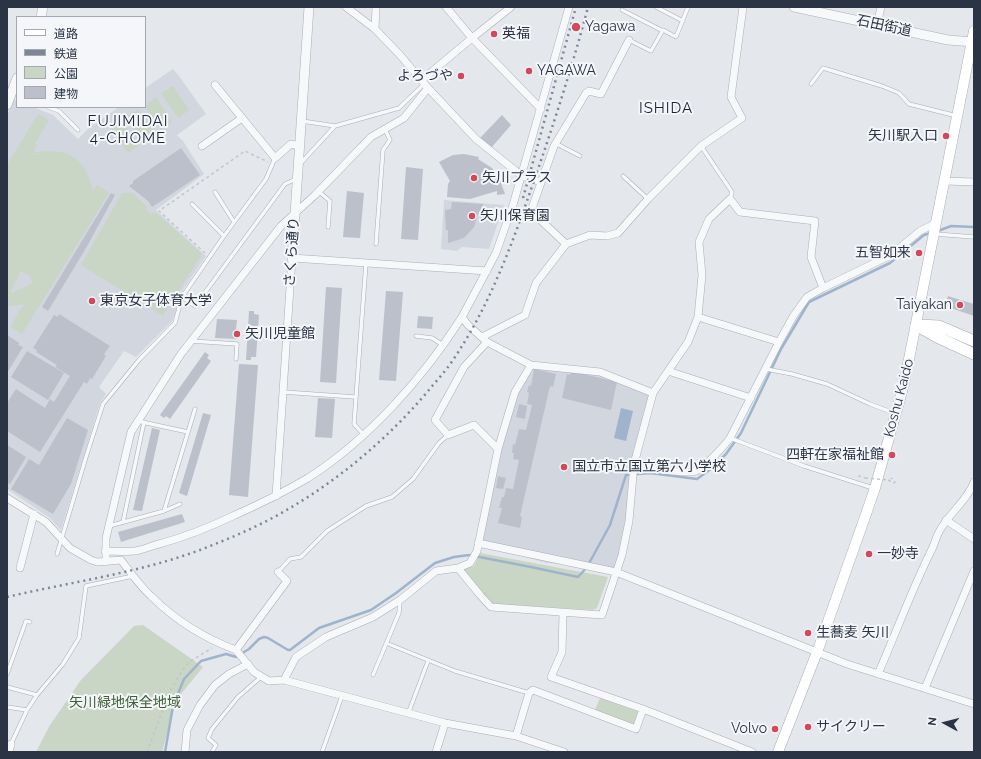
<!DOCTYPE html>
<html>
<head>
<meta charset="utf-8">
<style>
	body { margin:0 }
	#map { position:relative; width:981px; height:759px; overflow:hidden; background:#e4e7ec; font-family:Raleway,"Noto Sans JP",sans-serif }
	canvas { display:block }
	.frame { position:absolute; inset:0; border:8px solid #2b3445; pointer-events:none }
	.legend { position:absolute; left:16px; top:16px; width:130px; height:92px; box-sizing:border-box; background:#f4f6f9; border:1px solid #a4a8b1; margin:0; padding:5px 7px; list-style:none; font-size:12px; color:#2b3445 }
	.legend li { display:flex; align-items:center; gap:8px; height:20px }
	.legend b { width:20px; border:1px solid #a4a8b1 }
	.north { position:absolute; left:925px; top:703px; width:40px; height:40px; -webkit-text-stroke:3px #f4f6f9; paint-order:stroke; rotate:277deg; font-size:11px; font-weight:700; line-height:16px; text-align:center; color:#2b3445 }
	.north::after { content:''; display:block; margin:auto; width:14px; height:18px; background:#2b3445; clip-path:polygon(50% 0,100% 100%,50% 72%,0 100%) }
</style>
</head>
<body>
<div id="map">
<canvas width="981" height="759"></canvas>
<div class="frame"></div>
<ul class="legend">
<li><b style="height:5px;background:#fff"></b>道路</li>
<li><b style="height:5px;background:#7d8696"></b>鉄道</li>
<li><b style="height:11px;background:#c9d6c5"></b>公園</li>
<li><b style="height:11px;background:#bbc0ca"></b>建物</li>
</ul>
<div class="north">N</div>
</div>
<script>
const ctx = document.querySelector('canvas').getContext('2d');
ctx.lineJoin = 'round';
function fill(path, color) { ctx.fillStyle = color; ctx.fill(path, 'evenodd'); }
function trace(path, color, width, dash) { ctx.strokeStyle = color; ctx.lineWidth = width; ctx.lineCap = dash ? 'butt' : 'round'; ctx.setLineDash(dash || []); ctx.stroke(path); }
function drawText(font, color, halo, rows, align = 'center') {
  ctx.font = font + ' Raleway,"Noto Sans JP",sans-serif'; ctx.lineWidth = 4; ctx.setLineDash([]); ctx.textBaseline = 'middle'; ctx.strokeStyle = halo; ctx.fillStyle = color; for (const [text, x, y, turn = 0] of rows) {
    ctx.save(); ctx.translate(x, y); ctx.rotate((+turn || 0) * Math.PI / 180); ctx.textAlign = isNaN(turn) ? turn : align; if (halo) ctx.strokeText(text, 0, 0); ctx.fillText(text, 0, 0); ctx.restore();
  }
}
const built = new Path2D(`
	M 173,69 L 179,76 L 206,114 L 177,135 L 183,141 L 204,174 L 156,210 L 206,256 L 178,297 L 178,306 L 172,321 L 136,357 L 124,351 L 99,387 L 106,394 L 100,403 L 61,530 L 50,518 L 7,489 L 7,115 L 14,100 L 17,101 L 17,107 L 33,107 L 53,115 L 78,139 L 88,129 L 119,107 L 145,107 L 145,88 Z
	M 444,200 L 504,205 L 489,249 L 462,247 L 457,251 L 441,249 Z
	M 531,365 L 600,372 L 653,393 L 634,464 L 629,521 L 616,572 L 581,565 L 546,563 L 478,543 L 515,392 Z`);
const green = new Path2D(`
	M 173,86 L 189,110 L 178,118 L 161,93 Z
	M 156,97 L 172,122 L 161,130 L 145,106 Z
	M 138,109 L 155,134 L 144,142 L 127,117 Z
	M 38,114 L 49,120 L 35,144 L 37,145 L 33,153 C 66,146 86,157 93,191 L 97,185 L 109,193 L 22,334 L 10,327 L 24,304 L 7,307 L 7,165 ZM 21,271 L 29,275 L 33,283 L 12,293 L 11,291 Z
	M 122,121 L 139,145 L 128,153 L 111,128 Z
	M 122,193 L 133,193 L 147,207 L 147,211 L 151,214 L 155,212 L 202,254 L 163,316 L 81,265 Z
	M 480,553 L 608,577 L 597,608 L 592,610 L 496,604 L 492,603 L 462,569 L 474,566 Z
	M 143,625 L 203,667 L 181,694 L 173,712 L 162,752 L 36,752 L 50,725 L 81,680 L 134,626 Z
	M 600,698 L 639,712 L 635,725 L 595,710 Z`);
const water = new Path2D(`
	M 621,408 L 633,411 L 626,441 L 614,438 Z`);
const stream = new Path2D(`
	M 938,231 L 951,226 L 974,227
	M 165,752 L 173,706 L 184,679 L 201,661 L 226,654 L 236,657 L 249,649 L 259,639 L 264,637 L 268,638 L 288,650 L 290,650 L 319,628 L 371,610 L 396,593 L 435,563 L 454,557 L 469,555 L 531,567 L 578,577 L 587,567 L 610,525 L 626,475 L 650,473 L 697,479 L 712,468 L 726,454 L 741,433 L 781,349 L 809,302 L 890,263 L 924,235 L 931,233`);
const building = new Path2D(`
	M 502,115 L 511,125 L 491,148 L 480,138 Z
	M 181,148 L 200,175 L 152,207 L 148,201 L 129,186 L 133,183 L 133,181 Z
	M 464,154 L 479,157 L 478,159 L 492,168 L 498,175 L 505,194 L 497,195 L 497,191 L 470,199 L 447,197 L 448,184 L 450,181 L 439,162 L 453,155 Z
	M 406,167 L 423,169 L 418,240 L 401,239 Z
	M 347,191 L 364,193 L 360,238 L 343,237 Z
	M 111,193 L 115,195 L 86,248 L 48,311 L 42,307 Z
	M 452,202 L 483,204 L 483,214 L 478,214 L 474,227 L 464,238 L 448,243 L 448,230 L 446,230 L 445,210 L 451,209 Z
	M 326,287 L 342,288 L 336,383 L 320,382 Z
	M 386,291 L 403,292 L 396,381 L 379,380 Z
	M 948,296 L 974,304 L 974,316 L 945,306 Z
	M 249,311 L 254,311 L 254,314 L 259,315 L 256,357 L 251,357 L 251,360 L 246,360 Z
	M 59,314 L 110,346 L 104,354 L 106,356 L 92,379 L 90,378 L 87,384 L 84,382 L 40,452 L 7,431 L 7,403 L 16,389 L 45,408 L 50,399 L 54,402 L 70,376 L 55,367 L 57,365 L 36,352 L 37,350 L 33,348 L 54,315 L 58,317 Z
	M 418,316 L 433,317 L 432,329 L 417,328 Z
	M 217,319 L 237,320 L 236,329 L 239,329 L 238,339 L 215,338 Z
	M 7,335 L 19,343 L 18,345 L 23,347 L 7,373 Z
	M 27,351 L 64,373 L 48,400 L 11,377 Z
	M 205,352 L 209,355 L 207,358 L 211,361 L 170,419 L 166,416 L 164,418 L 160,415 Z
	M 239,364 L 258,365 L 248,497 L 229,495 Z
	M 534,369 L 556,374 L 553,387 L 550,386 L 520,516 L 522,517 L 520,528 L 498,523 L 502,508 L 499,508 L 502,497 L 504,497 L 506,488 L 513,489 L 519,460 L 513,459 L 514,453 L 512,453 L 513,444 L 515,445 L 519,429 L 526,430 L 532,405 L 527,404 L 529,393 L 527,392 L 529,385 L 531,386 Z
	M 571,371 L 617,382 L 611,410 L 562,398 L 567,374 L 570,375 Z
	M 318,398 L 335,399 L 332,438 L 315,437 Z
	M 519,404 L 527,406 L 525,419 L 516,417 Z
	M 203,413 L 211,415 L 187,496 L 179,493 Z
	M 67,418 L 88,430 L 71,484 L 53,514 L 11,489 L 29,459 L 39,465 Z
	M 152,428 L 160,430 L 142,511 L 133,510 Z
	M 7,445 L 26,457 L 10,484 L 7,483 Z
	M 498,476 L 506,478 L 503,489 L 496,488 Z
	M 182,514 L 185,522 L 121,542 L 118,532 Z`);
const path = new Path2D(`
	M 205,253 L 159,211 L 245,151 L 268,162
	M 859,477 L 859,476 L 865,478
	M 888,480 L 894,483 L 895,482 L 891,478
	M 147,752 L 169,693 L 182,671 L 189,662 L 212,648`);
const service = new Path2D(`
	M 656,7 L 683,21
	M 622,10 L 663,31
	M 629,40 L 651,51 L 663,30 L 676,37 L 688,7
	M 811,84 L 823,68 L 882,86 L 899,93 L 909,104 L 957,116
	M 48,107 L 59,111 L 78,130
	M 302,121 L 335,126
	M 555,143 L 580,156
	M 701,146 L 732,192 L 730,199
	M 300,164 L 335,126 L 399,108 L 424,84
	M 623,176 L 648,199
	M 318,191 L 330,201 L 328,227
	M 215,192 L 234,222
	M 192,204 L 224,236
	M 935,234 L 974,237
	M 376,244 L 383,150 L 390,140 L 385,129
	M 182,297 L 195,306 L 285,184 L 296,179
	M 416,336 L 432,338 L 443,345
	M 191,341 L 237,344 L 236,359
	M 766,369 L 792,374 L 827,384 L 870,404 L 894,413
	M 283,392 L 355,397
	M 142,422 L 188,432
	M 363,434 L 354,424 L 366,263
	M 730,438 L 804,466 L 873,488
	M 164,511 L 195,409
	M 123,522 L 144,422
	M 109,526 L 164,511 L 180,504
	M 57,554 L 86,457 L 103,404 L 139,360 L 175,323 L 182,297 L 224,236 L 266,179 L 275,158
	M 278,572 L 290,559 L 301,557 L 327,531 L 366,506 L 392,497 L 413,479 L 439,443 L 448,435
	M 386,643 L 455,671 L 529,693
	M 7,674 L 26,621 L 30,622
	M 373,675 L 399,613 L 400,601
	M 7,687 L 37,695
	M 7,707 L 27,710
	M 408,714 L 428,661
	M 11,744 L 27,710 L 37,695 L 63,664 L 79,638 L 86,586 L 133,576
	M 212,752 L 216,745 L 208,738 L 212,729 L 238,697 L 261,677
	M 322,752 L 342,696`);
const minor = new Path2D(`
	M 346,7 L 375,29 L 400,55 L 428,88 L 476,139 L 522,176 L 541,182
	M 446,7 L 472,38 L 541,109
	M 877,25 L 881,7
	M 375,29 L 376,7
	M 422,80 L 472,38 L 511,7
	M 215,85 L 275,158 L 291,144 L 299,146
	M 202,146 L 242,118
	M 945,181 L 974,182
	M 566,244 L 531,211 L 554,146 L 586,93 L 589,91 L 601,94 L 629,40
	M 462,317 L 496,253 L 513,205 L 569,7
	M 698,317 L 779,342
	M 482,337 L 525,315 L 536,283 L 566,244 L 590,235 L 607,236 L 618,233 L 648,199 L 701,146 L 742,118 L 731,97 L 743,7
	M 668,371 L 751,398
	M 653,393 L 688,342 L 698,317 L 702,275 L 699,242 L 709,219 L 730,199 L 740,212 L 815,221 L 811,257 L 823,288
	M 634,464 C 646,467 685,475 696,471 C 704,468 725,445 730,438 L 779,342 L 794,315 L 807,297 L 823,288 L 891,255 L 920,231 L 936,223
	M 276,496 L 292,258 L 487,271
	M 7,498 L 46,522 L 70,548 L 91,560 L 97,562 L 121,560 C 130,572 140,586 151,596 C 175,620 204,638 236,650 L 287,581 L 278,572
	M 946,520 L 974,539
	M 478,543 L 616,572 L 847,664 L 974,704
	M 105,551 C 115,551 126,552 135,551 C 143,550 151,546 159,544 C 185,537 210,527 235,515 C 260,504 284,492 308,478 C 369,439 423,378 462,317 L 468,325 L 487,342
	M 106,562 L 106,538 L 131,432 L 181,354 L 281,226 L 315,195 L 371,137 L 404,118 L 428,88
	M 20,568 L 34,514
	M 458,568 L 470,563 L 477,551 L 498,449 L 515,392 L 531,365 L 487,342 L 464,367 L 435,420 L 448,435 L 474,425 L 498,449
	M 563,613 L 562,652 L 551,677 L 643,709 L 752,752
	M 236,650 L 254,672 L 269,681 L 284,680 L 296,657 L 326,637 L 373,617 L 400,600 L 436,571 L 458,568 L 480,595 L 491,607 L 602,615 L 622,555 L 629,521 L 634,464 L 653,393 L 600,372 L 531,365
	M 878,674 C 896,633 912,589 932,549 C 935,543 936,537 939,532 C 948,514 968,500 974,482
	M 284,680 L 445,723 L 516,736 L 564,752
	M 925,688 L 974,571
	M 516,736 L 529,693 L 533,690 L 636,729 L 643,709
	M 9,752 L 11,744
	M 185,752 L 187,730 L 200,705 L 215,685 L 229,674 L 248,664
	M 436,752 L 445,723`);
const tertiary = new Path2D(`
	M 794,7 L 948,40 L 974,42
	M 41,17 L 43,7
	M 7,105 L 17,78
	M 292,258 L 309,7`);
const secondary = new Path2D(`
	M 778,752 L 819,647 L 866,514 L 875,488 L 904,384 L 974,31`);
const primary = new Path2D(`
	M 916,325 L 937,337 L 974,354
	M 917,325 L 939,326 L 974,341`);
const rail = new Path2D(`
	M 523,198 L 576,7
	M 7,597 C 71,582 138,573 200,550 C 231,538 262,525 290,508 C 343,477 394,433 433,385 C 440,377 447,369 453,360 C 491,304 514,239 536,175 C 555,120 573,64 588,7`);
const pathBridge = new Path2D(`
	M 865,478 L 888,480`);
const markers = [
	[576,27,5,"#d1495b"],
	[494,34,4,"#d1495b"],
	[529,71,4,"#d1495b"],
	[461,76,4,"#d1495b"],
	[946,136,4,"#d1495b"],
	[474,178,4,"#d1495b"],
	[472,216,4,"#d1495b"],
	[919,253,4,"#d1495b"],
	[92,301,4,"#d1495b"],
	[960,305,4,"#d1495b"],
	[237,334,4,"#d1495b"],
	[892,455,4,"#d1495b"],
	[564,467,4,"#d1495b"],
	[869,554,4,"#d1495b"],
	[808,633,4,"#d1495b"],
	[808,727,4,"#d1495b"],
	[775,729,4,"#d1495b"]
];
const streetNames = [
	["石田街道",884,26,12],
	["さくら通り",292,252,-86],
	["Koshu Kaido",899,398,-75]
];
const poiNames = [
	["Yagawa",585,27],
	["英福",502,34],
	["YAGAWA",537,71],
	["よろづや",453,76,"right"],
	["矢川駅入口",938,136,"right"],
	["矢川プラス",482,178],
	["矢川保育園",480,216],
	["五智如来",911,253,"right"],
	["東京女子体育大学",100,301],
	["Taiyakan",952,305,"right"],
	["矢川児童館",245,334],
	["四軒在家福祉館",884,455,"right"],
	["国立市立国立第六小学校",572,467],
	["一妙寺",877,554],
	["生蕎麦 矢川",816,633],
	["サイクリー",816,727],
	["Volvo",767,729,"right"]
];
const parkNames = [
	["矢川緑地保全地域",125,703]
];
const neighbourhoodNames = [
	["ISHIDA",666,108],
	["FUJIMIDAI",128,121],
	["4-CHOME",128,138]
];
fill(built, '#d2d6de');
fill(green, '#c9d6c5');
fill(water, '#9fb4cc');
trace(stream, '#9fb4cc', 2.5);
fill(building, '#bbc0ca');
trace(service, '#a9aeb7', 4.5);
trace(minor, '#a9aeb7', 8);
trace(tertiary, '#a9aeb7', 10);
trace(secondary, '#a9aeb7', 11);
trace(primary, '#a3abb8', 12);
trace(path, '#c2c5cb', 1.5, [3, 3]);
trace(service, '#f7f8fa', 3.5);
trace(minor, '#f7f8fa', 7);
trace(tertiary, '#f7f8fa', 9);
trace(secondary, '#fff', 10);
trace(primary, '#fff', 11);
trace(rail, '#7d8696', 2.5, [2, 4]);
trace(pathBridge, '#c2c5cb', 1.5, [3, 3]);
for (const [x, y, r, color] of markers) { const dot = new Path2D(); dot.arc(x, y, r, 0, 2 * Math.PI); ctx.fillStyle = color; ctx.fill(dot); trace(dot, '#f4f6f9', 1.5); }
drawText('14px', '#2b3445', '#f4f6f9', streetNames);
drawText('14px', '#2b3445', '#f4f6f9', poiNames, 'left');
drawText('14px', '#3f6138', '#f4f6f9', parkNames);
ctx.letterSpacing = '1px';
drawText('15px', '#1d2536', '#f4f6f9', neighbourhoodNames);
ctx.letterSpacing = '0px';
</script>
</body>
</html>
